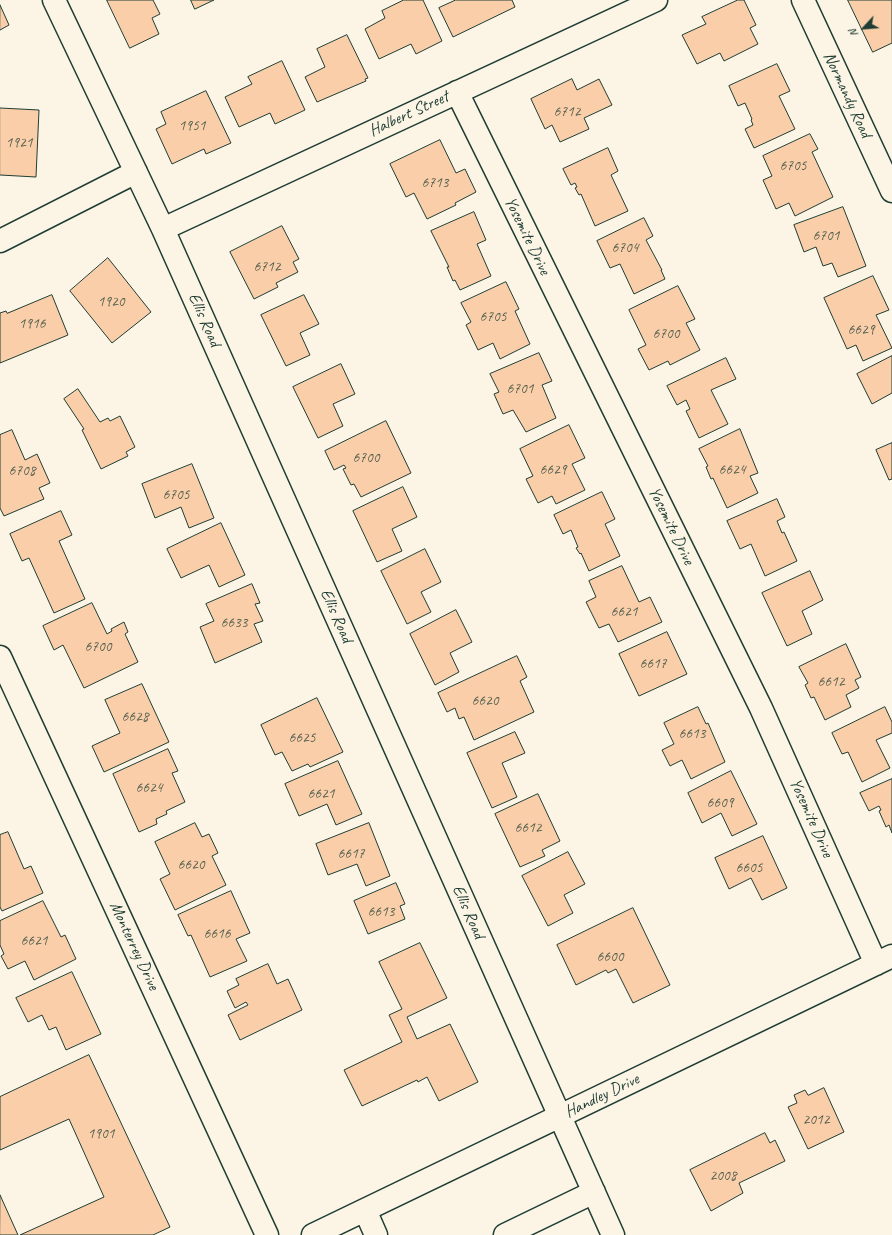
<!DOCTYPE html>
<html>
<head>
<meta charset="utf-8">
<style>
	body { margin:0 }
	#map { position:relative; width:892px; height:1235px; overflow:hidden; background:#fcf5e5; font-family:Caveat,sans-serif }
	canvas { display:block }
	.north { position:absolute; left:844px; top:8px; width:40px; height:40px; -webkit-text-stroke:3px #fcf5e5; paint-order:stroke; rotate:244deg; font-size:11px; font-weight:700; line-height:16px; text-align:center; color:#1f3d34 }
	.north::after { content:''; display:block; margin:auto; width:14px; height:18px; background:#1f3d34; clip-path:polygon(50% 0,100% 100%,50% 72%,0 100%) }
</style>
</head>
<body>
<div id="map">
<canvas width="892" height="1235"></canvas>
<div class="north">N</div>
</div>
<script>
const ctx = document.querySelector('canvas').getContext('2d');
ctx.lineJoin = 'round';
function fill(path, color) { ctx.fillStyle = color; ctx.fill(path, 'evenodd'); }
function trace(path, color, width, dash) { ctx.strokeStyle = color; ctx.lineWidth = width; ctx.lineCap = dash ? 'butt' : 'round'; ctx.setLineDash(dash || []); ctx.stroke(path); }
function drawText(font, color, halo, rows, align = 'center') {
  ctx.font = font + ' Caveat,sans-serif'; ctx.lineWidth = 3; ctx.setLineDash([]); ctx.textBaseline = 'middle'; ctx.strokeStyle = halo; ctx.fillStyle = color; for (const [text, x, y, turn = 0] of rows) {
    ctx.save(); ctx.translate(x, y); ctx.rotate((+turn || 0) * Math.PI / 180); ctx.textAlign = isNaN(turn) ? turn : align; if (halo) ctx.strokeText(text, 0, 0); ctx.fillText(text, 0, 0); ctx.restore();
  }
}
const building = new Path2D(`
	M 107,0 L 153,0 L 160,14 L 152,18 L 159,34 L 130,48 Z
	M 191,0 L 214,0 L 195,9 Z
	M 404,0 L 423,0 L 442,41 L 416,54 L 411,44 L 379,59 L 365,29 L 385,18 L 382,11 Z
	M 456,0 L 512,0 L 515,7 L 453,37 L 439,8 Z
	M 738,0 L 744,0 L 756,25 L 750,28 L 758,44 L 724,61 L 720,53 L 697,64 L 682,35 L 706,24 L 702,17 Z
	M 848,0 L 892,0 L 892,43 L 873,52 Z
	M 0,5 L 9,25 L 0,30 Z
	M 347,35 L 368,78 L 365,79 L 366,81 L 317,102 L 305,77 L 325,67 L 317,49 Z
	M 282,61 L 305,110 L 275,124 L 270,113 L 239,127 L 225,97 L 252,84 L 248,77 Z
	M 777,64 L 790,91 L 779,96 L 795,129 L 754,148 L 745,129 L 753,125 L 751,120 L 752,119 L 745,103 L 738,106 L 729,86 Z
	M 572,79 L 577,90 L 599,79 L 612,105 L 584,118 L 589,129 L 560,142 L 552,125 L 545,129 L 531,99 Z
	M 206,91 L 231,143 L 206,154 L 204,149 L 172,164 L 156,129 L 166,124 L 161,112 Z
	M 0,108 L 39,110 L 36,177 L 0,175 Z
	M 810,134 L 818,149 L 812,152 L 833,197 L 795,216 L 789,203 L 776,209 L 763,180 L 772,176 L 763,156 Z
	M 440,140 L 456,173 L 465,169 L 476,192 L 455,203 L 456,205 L 427,219 L 414,193 L 406,197 L 390,164 Z
	M 608,148 L 618,171 L 611,175 L 628,211 L 595,226 L 581,194 L 579,195 L 575,188 L 577,187 L 575,183 L 571,185 L 563,169 Z
	M 843,207 L 866,266 L 838,277 L 832,263 L 823,266 L 816,247 L 804,252 L 794,225 Z
	M 474,212 L 486,240 L 477,244 L 491,276 L 460,290 L 455,280 L 453,281 L 447,267 L 449,267 L 431,231 Z
	M 644,218 L 653,236 L 646,240 L 662,270 L 661,270 L 665,279 L 634,294 L 620,264 L 610,268 L 597,241 Z
	M 282,226 L 299,259 L 293,262 L 298,272 L 276,283 L 278,287 L 254,299 L 230,252 Z
	M 108,258 L 151,312 L 112,343 L 70,291 Z
	M 873,276 L 889,310 L 876,315 L 892,348 L 863,361 L 856,345 L 847,349 L 824,298 Z
	M 506,282 L 519,309 L 515,311 L 530,344 L 500,359 L 493,343 L 478,350 L 466,325 L 471,322 L 461,303 Z
	M 678,286 L 695,319 L 686,323 L 700,350 L 670,365 L 668,361 L 649,370 L 638,349 L 646,345 L 629,310 Z
	M 52,295 L 68,335 L 0,363 L 0,313 L 6,311 L 7,313 Z
	M 304,295 L 319,324 L 300,333 L 310,355 L 286,366 L 261,315 Z
	M 539,353 L 552,381 L 542,385 L 556,418 L 526,432 L 513,410 L 503,414 L 494,394 L 499,392 L 490,374 Z
	M 892,356 L 892,393 L 872,404 L 857,374 Z
	M 726,358 L 736,379 L 711,390 L 728,424 L 699,438 L 686,411 L 690,409 L 686,400 L 677,405 L 667,386 Z
	M 341,364 L 355,394 L 333,404 L 343,426 L 318,438 L 293,387 Z
	M 78,389 L 100,422 L 108,418 L 110,421 L 120,416 L 135,447 L 126,452 L 128,456 L 101,469 L 82,430 L 84,429 L 64,399 Z
	M 386,421 L 411,473 L 361,497 L 354,484 L 351,485 L 343,469 L 346,468 L 344,465 L 334,470 L 325,451 Z
	M 569,425 L 585,458 L 572,464 L 585,490 L 556,504 L 552,496 L 538,503 L 526,479 L 533,476 L 520,449 Z
	M 740,429 L 758,473 L 750,476 L 758,493 L 727,508 L 713,478 L 711,479 L 706,467 L 708,466 L 699,449 Z
	M 12,430 L 25,460 L 37,454 L 50,483 L 39,488 L 44,499 L 4,516 L 0,508 L 0,435 Z
	M 892,443 L 892,479 L 889,480 L 876,450 Z
	M 192,464 L 214,518 L 189,528 L 181,507 L 155,518 L 142,484 Z
	M 403,487 L 417,517 L 392,529 L 402,551 L 377,562 L 353,511 Z
	M 602,492 L 615,519 L 605,524 L 620,556 L 589,571 L 581,553 L 580,554 L 576,548 L 578,547 L 571,530 L 563,534 L 554,515 Z
	M 777,499 L 785,517 L 777,521 L 782,533 L 784,532 L 797,561 L 765,576 L 751,544 L 740,549 L 727,521 Z
	M 61,511 L 72,535 L 59,541 L 85,599 L 54,613 L 29,558 L 22,561 L 10,534 Z
	M 221,523 L 245,575 L 219,587 L 209,565 L 181,578 L 167,549 Z
	M 425,549 L 441,582 L 421,592 L 431,612 L 407,624 L 381,571 Z
	M 622,566 L 639,602 L 650,597 L 662,622 L 618,642 L 609,624 L 599,628 L 586,602 L 596,597 L 589,581 Z
	M 810,571 L 823,600 L 802,611 L 812,634 L 787,646 L 762,593 Z
	M 252,584 L 260,603 L 255,604 L 263,621 L 254,624 L 262,642 L 215,663 L 200,627 L 214,621 L 206,604 Z
	M 92,603 L 107,634 L 112,631 L 111,629 L 124,622 L 128,632 L 125,634 L 138,662 L 84,688 L 63,645 L 54,650 L 43,626 Z
	M 456,610 L 472,642 L 450,653 L 459,672 L 435,685 L 410,634 Z
	M 667,632 L 687,674 L 639,696 L 619,654 Z
	M 846,644 L 861,677 L 855,680 L 859,688 L 846,695 L 851,707 L 825,720 L 814,697 L 811,698 L 805,685 L 808,683 L 799,667 Z
	M 517,656 L 527,677 L 520,681 L 534,712 L 474,740 L 464,717 L 459,719 L 455,708 L 447,712 L 438,693 Z
	M 142,684 L 169,742 L 104,772 L 92,746 L 120,733 L 105,700 Z
	M 317,698 L 343,752 L 310,767 L 308,764 L 292,771 L 282,752 L 275,755 L 261,725 Z
	M 698,707 L 706,724 L 708,723 L 725,762 L 691,779 L 682,760 L 670,766 L 662,750 L 674,744 L 664,723 Z
	M 885,707 L 892,722 L 892,733 L 876,740 L 890,768 L 862,782 L 848,752 L 842,754 L 832,733 Z
	M 515,732 L 525,753 L 502,763 L 517,797 L 492,808 L 467,753 Z
	M 168,749 L 178,771 L 172,773 L 185,802 L 166,811 L 167,814 L 156,819 L 157,824 L 139,832 L 113,774 Z
	M 338,761 L 362,814 L 336,825 L 327,804 L 299,816 L 285,784 Z
	M 731,771 L 757,824 L 732,836 L 721,813 L 702,823 L 688,793 Z
	M 892,779 L 892,833 L 889,825 L 886,827 L 879,811 L 881,810 L 879,806 L 869,811 L 860,793 Z
	M 538,794 L 560,841 L 542,850 L 545,856 L 520,867 L 495,814 Z
	M 195,823 L 202,837 L 209,834 L 218,853 L 212,856 L 226,885 L 175,910 L 160,879 L 170,874 L 155,842 Z
	M 369,823 L 390,876 L 366,886 L 357,864 L 328,875 L 316,844 Z
	M 8,832 L 24,869 L 31,866 L 43,893 L 2,911 L 0,907 L 0,835 Z
	M 763,836 L 787,888 L 762,900 L 751,878 L 729,889 L 715,858 Z
	M 568,852 L 585,884 L 564,895 L 573,913 L 548,926 L 522,876 Z
	M 396,883 L 405,904 L 400,906 L 405,919 L 368,934 L 354,901 Z
	M 231,891 L 250,933 L 236,939 L 247,961 L 210,977 L 191,935 L 188,936 L 178,915 Z
	M 43,901 L 61,937 L 65,935 L 76,959 L 34,980 L 25,961 L 8,969 L 1,956 L 4,954 L 0,945 L 0,921 Z
	M 633,908 L 670,985 L 633,1003 L 616,969 L 608,973 L 606,970 L 576,985 L 557,945 Z
	M 420,943 L 447,998 L 407,1017 L 417,1039 L 450,1024 L 478,1082 L 439,1101 L 427,1077 L 418,1082 L 417,1080 L 362,1106 L 344,1070 L 402,1042 L 389,1015 L 402,1009 L 379,962 Z
	M 268,964 L 277,984 L 288,979 L 302,1010 L 240,1040 L 228,1015 L 248,1005 L 246,1002 L 235,1008 L 227,991 L 239,985 L 236,979 Z
	M 72,972 L 101,1034 L 66,1050 L 56,1027 L 49,1030 L 42,1015 L 28,1022 L 16,998 Z
	M 89,1055 L 170,1227 L 153,1235 L 20,1235 L 104,1197 L 69,1119 L 0,1150 L 0,1097 Z
	M 824,1088 L 844,1132 L 808,1149 L 788,1107 L 797,1103 L 794,1095 L 805,1090 L 808,1095 Z
	M 765,1133 L 770,1143 L 775,1140 L 785,1161 L 739,1183 L 743,1193 L 711,1211 L 690,1170 Z
	M 0,1195 L 18,1235 L 0,1235 Z`);
const minor = new Path2D(`
	M 54,0 L 163,229 L 613,1235
	M 803,0 L 892,191
	M 457,92 L 761,708 L 876,964
	M 163,229 L 656,0
	M 0,241 L 136,172
	M 0,657 L 267,1235
	M 365,1210 L 376,1235
	M 313,1235 L 892,956
	M 505,1235 L 594,1192`);
const numberNames = [
	["6712",567,112],
	["1951",192,126],
	["1921",19,143],
	["6705",793,166],
	["6713",435,183],
	["6701",826,236],
	["6704",625,248],
	["6712",267,267],
	["1920",111,302],
	["6705",493,317],
	["1916",32,324],
	["6629",861,330],
	["6700",666,334],
	["6701",520,389],
	["6700",366,458],
	["6629",553,470],
	["6624",732,470],
	["6708",22,471],
	["6705",176,495],
	["6621",624,612],
	["6633",234,623],
	["6700",98,647],
	["6617",653,664],
	["6612",831,682],
	["6620",485,701],
	["6628",135,717],
	["6613",692,734],
	["6625",302,738],
	["6624",149,788],
	["6621",321,794],
	["6609",720,803],
	["6612",528,828],
	["6617",351,854],
	["6620",191,865],
	["6605",749,868],
	["6613",381,912],
	["6616",217,934],
	["6621",34,941],
	["6600",610,957],
	["2012",816,1120],
	["1901",101,1134],
	["2008",723,1176]
];
const streetNames = [
	["Normandy Road",847,95,65],
	["Halbert Street",409,114,-25],
	["Yosemite Drive",527,236,64],
	["Ellis Road",204,320,66],
	["Yosemite Drive",671,526,64],
	["Ellis Road",336,616,66],
	["Yosemite Drive",811,818,66],
	["Ellis Road",468,912,66],
	["Monterrey Drive",134,946,65],
	["Handley Drive",602,1096,-26]
];
fill(building, '#f9cea8');
trace(building, '#1f3d34', 1);
trace(minor, '#1f3d34', 25);
trace(minor, '#fcf5e5', 22);
drawText('15px', '#566151', null, numberNames);
drawText('17px', '#1f3d34', '#fcf5e5', streetNames);
</script>
</body>
</html>
